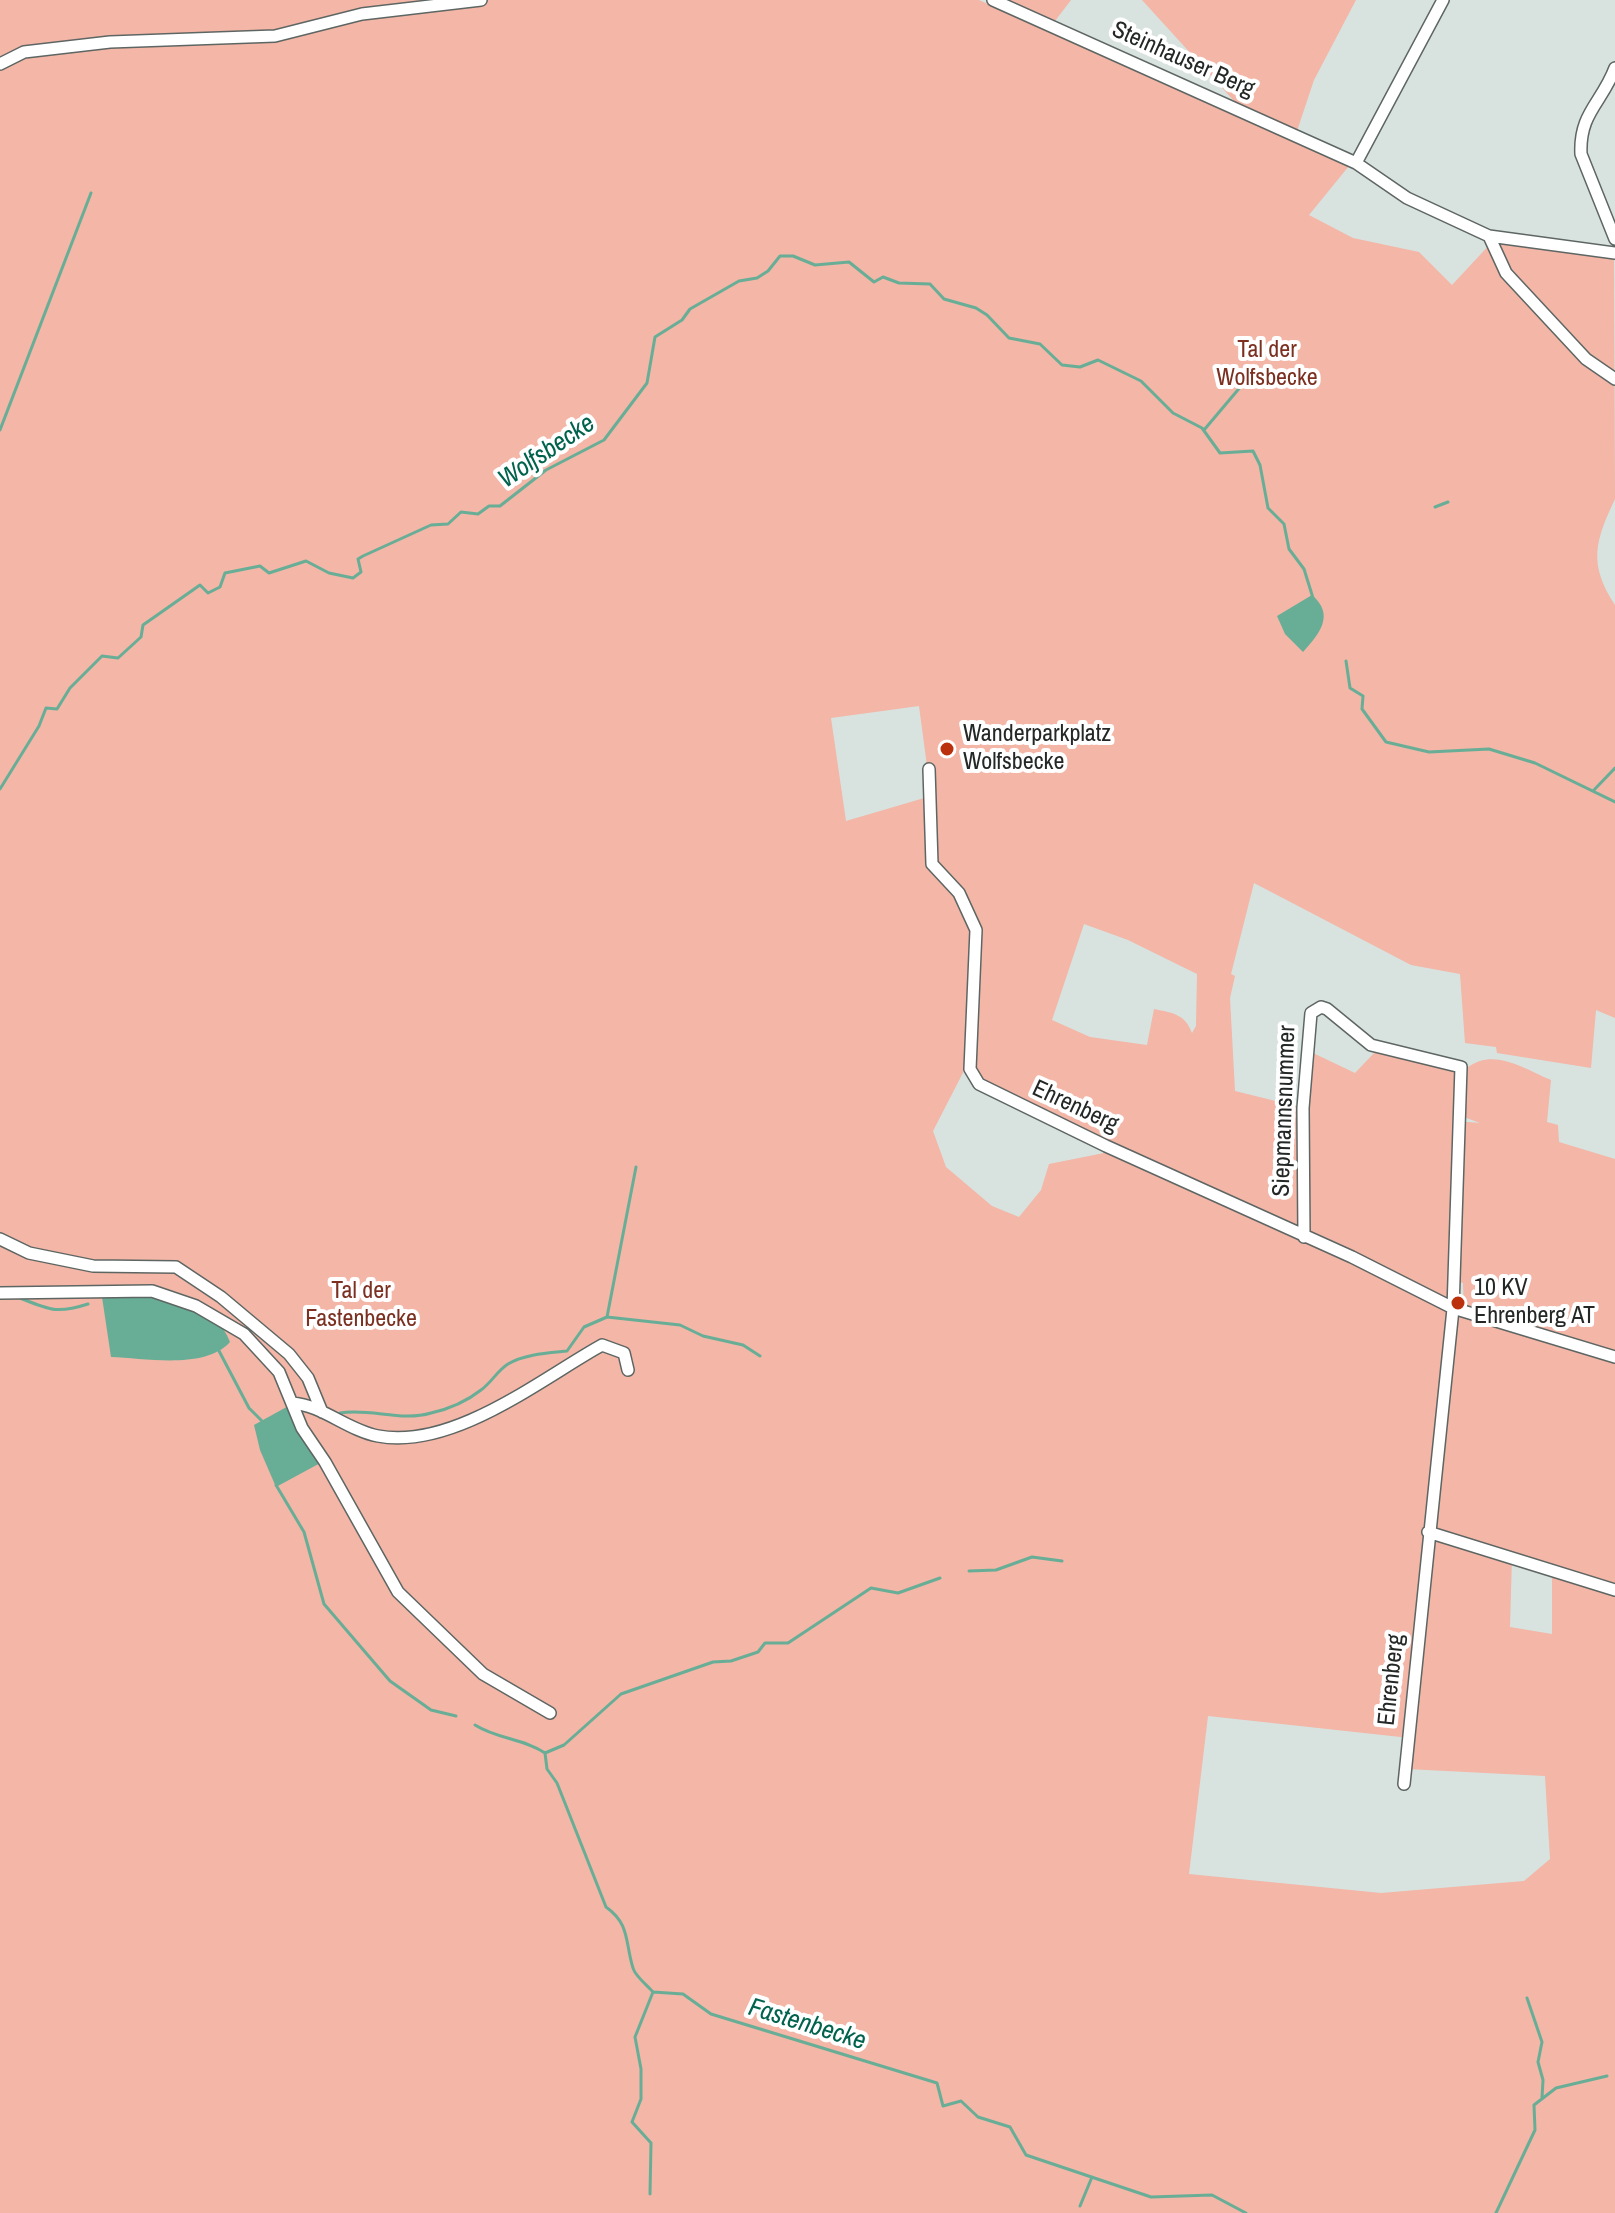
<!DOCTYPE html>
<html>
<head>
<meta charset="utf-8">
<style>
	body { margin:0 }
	canvas { display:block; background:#d8e2de }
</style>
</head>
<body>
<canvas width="1615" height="2213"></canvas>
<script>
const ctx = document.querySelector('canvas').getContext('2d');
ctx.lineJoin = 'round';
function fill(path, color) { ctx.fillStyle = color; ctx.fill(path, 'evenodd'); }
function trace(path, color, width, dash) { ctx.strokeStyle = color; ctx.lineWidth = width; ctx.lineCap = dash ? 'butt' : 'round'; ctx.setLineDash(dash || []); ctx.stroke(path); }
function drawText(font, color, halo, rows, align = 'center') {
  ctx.font = font + ' "Archivo Narrow",sans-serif'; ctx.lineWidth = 8; ctx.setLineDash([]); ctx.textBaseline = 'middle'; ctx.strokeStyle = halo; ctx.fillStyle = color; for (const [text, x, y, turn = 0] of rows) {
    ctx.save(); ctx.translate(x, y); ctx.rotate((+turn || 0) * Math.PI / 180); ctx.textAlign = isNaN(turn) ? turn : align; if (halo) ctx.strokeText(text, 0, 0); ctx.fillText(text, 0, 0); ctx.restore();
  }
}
const green = new Path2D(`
	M 0,0 L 979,0 L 1349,166 L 1309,215 L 1353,238 L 1419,252 L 1452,285 L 1493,241 L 1614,258 L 1615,499 C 1595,541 1588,564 1615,605 L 1615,1018 L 1596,1010 L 1591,1068 L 1497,1053 L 1496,1047 L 1465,1043 L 1460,974 L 1411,965 L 1254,883 L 1231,974 L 1235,976 L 1230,998 L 1235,1091 L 1304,1108 L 1308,1239 L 1454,1309 L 1615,1357 L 1615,2213 L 0,2213 ZM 919,706 L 931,796 L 846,821 L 831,718 ZM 1084,924 L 1128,940 L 1197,974 L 1196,1026 L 1192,1033 C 1185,1014 1173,1013 1154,1009 L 1147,1045 L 1090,1037 L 1052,1020 ZM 969,1061 L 988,1086 L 1109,1152 L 1049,1164 L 1041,1190 L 1019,1217 L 992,1206 L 946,1167 L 933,1131 ZM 1512,1556 L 1552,1568 L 1552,1634 L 1510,1627 ZM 1208,1716 L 1410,1738 L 1407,1769 L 1545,1776 L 1550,1859 L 1524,1881 L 1381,1893 L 1189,1874 Z
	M 1007,0 L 1071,0 L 1055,21 Z
	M 1142,0 L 1356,0 L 1314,80 L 1297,131 L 1235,102 Z
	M 1376,1051 L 1458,1069 L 1456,1121 L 1480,1123 L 1461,1116 L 1467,1068 C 1494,1047 1524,1069 1551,1080 L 1547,1122 L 1558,1125 L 1559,1142 L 1615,1159 L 1615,1353 L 1464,1310 L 1463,1283 L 1456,1281 L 1448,1301 L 1315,1237 L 1311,1231 L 1306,1109 L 1313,1053 L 1355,1073 Z`);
const water = new Path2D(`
	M 1312,595 C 1335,615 1320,633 1303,652 L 1285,634 L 1277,616 Z
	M 138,1294 C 170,1300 217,1305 230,1342 C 205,1370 145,1358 111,1357 L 102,1297 Z
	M 292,1404 L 324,1461 L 276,1487 L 260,1450 L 254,1425 Z`);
const stream = new Path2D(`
	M 1255,375 L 1264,372
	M 0,430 L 91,193
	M 1204,430 L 1242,385
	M 1435,507 L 1448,502
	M 1346,661 L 1350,688 L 1363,696 L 1362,709 L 1386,742 L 1429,752 L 1489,749 L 1535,763 L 1615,802
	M 0,789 L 39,726 L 46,708 L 57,709 L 70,688 L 102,656 L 118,658 L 141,637 L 143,625 L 200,585 L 208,593 L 220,587 L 225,573 L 260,566 L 269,573 L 306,561 L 329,573 L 353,578 L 361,572 L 358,559 L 363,556 L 431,525 L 448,524 L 461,512 L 478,514 L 489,506 L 500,506 L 546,470 L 604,440 L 647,383 L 655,337 L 682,320 L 690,309 L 739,281 L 757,278 L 768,271 L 780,256 L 793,256 L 815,265 L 849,262 L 874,282 L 883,277 L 899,283 L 930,284 L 944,299 L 976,308 L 987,315 L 1009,338 L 1040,344 L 1062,365 L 1080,367 L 1098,360 L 1141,381 L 1173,413 L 1202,428 L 1220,453 L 1253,451 L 1260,465 L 1268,508 L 1284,524 L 1289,549 L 1304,569 L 1313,598
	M 1593,791 L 1615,768
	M 20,1298 C 50,1310 57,1314 88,1304
	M 607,1317 L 680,1325 L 703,1336 L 743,1345 L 760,1356
	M 218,1349 L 249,1408 L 264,1423
	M 340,1413 C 371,1408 401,1422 431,1413 C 449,1409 467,1401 481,1390 C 491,1383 498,1370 508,1364 C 525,1354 548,1353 567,1351 L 584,1327 L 607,1317 L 636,1167
	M 276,1485 L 304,1532 L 324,1604 L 390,1681 L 431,1710 L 456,1716
	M 969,1571 L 996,1570 L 1032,1557 L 1062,1561
	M 475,1725 C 497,1739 525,1739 545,1753 L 547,1769 L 557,1783 L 606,1907 C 630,1924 625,1942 633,1968 C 635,1976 647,1985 653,1992 L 683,1994 L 711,2014 L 937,2083 L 943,2106 L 961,2101 L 978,2117 L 1010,2127 L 1026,2155 L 1151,2197 L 1212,2195 L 1246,2213
	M 545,1753 L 564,1745 L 621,1694 L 713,1662 L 731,1661 L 758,1652 L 765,1643 L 788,1643 L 871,1588 L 898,1593 L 940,1578
	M 1527,1998 L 1542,2042 L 1538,2062 L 1543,2080 L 1542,2098
	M 650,2194 L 651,2143 L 632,2122 L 641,2099 L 641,2069 L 635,2037 L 653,1992
	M 1080,2206 L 1092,2177
	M 1496,2213 L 1535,2130 L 1534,2105 L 1556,2088 L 1607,2076`);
const street = new Path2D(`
	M 993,0 L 1356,163 L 1407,198 L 1489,236 L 1615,253
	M 0,64 L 24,52 L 110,42 L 275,36 L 362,14 L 481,0
	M 1615,68 C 1602,103 1579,113 1581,154 L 1615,239
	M 1356,163 L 1443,0
	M 1489,236 L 1506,273 L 1586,359 L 1615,379
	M 929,769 L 932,864 L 959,893 L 976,930 L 970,1069 L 979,1084 L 1106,1146 L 1352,1257 L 1453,1308 L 1615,1357
	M 1304,1237 L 1303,1108 L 1311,1013 L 1321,1007 L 1327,1009 L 1371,1045 L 1461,1067 L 1453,1309 L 1404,1784
	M 0,1239 L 29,1253 L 93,1266 L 176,1267 L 221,1297 L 289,1354 L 308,1378 L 322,1412
	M 0,1293 L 152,1291 L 196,1306 L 244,1334 L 279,1372 L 302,1428 L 325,1462 L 398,1592 L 483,1674 L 550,1713
	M 292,1403 C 322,1405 347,1430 378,1436 C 453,1450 541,1379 602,1345 L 624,1353 L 628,1370
	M 1428,1532 L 1615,1590`);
const markers = [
	[947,749,8,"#bb300d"],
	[1458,1303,8,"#bb300d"]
];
const streetNames = [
	["Steinhauser Berg",1183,60,24],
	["Ehrenberg",1075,1107,25],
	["Siepmannsnummer",1285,1111,-88],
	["Ehrenberg",1392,1680,-84]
];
const parkNames = [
	["Tal der",1267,351],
	["Wolfsbecke",1267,379],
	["Tal der",361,1292],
	["Fastenbecke",361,1320]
];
const poiNames = [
	["Wanderparkplatz",963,735],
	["Wolfsbecke",963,763],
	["10 KV",1474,1289],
	["Ehrenberg AT",1474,1317]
];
const waterNames = [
	["Wolfsbecke",547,452,-34],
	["Fastenbecke",807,2025,17]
];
fill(green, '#f3b6a7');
fill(water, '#68ae97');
trace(stream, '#68ae97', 3);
trace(street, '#5e6663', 14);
trace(street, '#fff', 11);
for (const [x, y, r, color] of markers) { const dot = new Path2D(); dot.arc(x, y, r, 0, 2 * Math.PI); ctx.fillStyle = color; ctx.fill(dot); trace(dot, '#fff', 3); }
drawText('24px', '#232725', '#fff', streetNames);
drawText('24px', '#7b3020', '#fff', parkNames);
drawText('24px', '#232725', '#fff', poiNames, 'left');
drawText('italic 26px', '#01634e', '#fff', waterNames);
</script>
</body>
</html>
